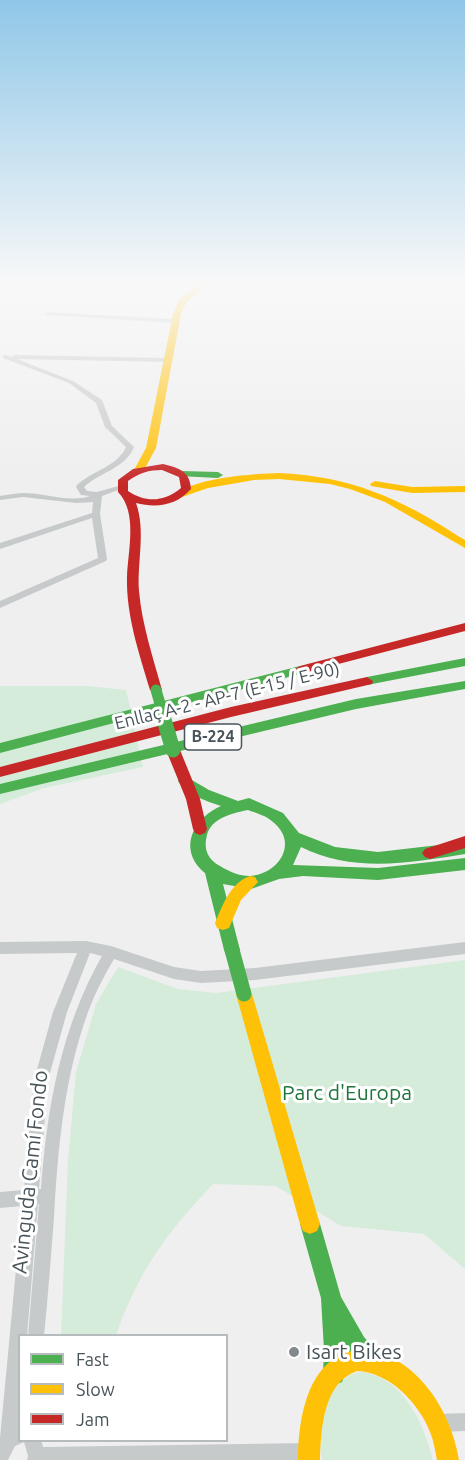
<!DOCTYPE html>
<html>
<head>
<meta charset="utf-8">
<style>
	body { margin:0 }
	#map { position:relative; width:465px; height:1460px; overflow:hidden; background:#efefef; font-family:Ubuntu,sans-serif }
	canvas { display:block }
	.legend { position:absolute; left:18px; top:1334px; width:210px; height:108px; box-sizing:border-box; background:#fff; border:2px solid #b6bbbd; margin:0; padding:8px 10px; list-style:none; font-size:18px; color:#48545a }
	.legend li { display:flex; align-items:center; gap:12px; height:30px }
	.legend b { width:30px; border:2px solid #b6bbbd }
</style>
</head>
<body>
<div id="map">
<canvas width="465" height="1460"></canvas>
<ul class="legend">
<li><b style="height:8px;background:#4caf50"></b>Fast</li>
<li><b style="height:8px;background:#ffc107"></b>Slow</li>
<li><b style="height:8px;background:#c62828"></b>Jam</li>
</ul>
</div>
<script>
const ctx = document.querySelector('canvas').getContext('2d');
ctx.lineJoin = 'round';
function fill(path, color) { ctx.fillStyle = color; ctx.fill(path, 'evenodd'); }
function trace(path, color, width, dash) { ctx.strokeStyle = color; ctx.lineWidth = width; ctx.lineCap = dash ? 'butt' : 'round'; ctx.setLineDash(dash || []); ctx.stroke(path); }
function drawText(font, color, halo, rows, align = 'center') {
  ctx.font = font + ' Ubuntu,sans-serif'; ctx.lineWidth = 6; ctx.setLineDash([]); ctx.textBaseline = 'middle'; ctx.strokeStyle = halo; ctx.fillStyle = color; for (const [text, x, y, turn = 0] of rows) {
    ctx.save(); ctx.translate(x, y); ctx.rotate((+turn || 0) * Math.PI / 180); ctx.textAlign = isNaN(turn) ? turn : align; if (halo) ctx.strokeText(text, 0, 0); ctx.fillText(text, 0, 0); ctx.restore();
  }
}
const green = new Path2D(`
	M 0,686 L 87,686 L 126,690 L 143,767 L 44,788 L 0,804 Z
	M 465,960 L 465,1269 L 424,1234 L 341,1226 L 276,1186 L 213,1184 C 166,1234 139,1270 116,1335 L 61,1336 L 68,1160 L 76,1072 L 96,1004 L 118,967 L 178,989 L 216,993 Z
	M 362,1372 C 404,1378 424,1424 433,1460 L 322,1460 C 317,1430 325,1375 362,1372 Z`);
const street = new Path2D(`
	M 47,312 L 174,319 L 177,321 L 174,323 L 45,315 L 44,314 Z
	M 5,355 L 12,357 L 15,355 L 167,358 L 170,360 L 167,362 L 17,359 L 73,381 L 102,400 L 112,426 L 134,447 C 125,469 100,472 84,487 L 87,491 L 97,492 L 122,485 L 126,487 L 102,496 L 100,514 L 107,559 L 106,561 L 0,608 L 0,601 L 98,558 L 92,518 L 0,549 L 0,543 L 92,513 L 93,502 L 76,503 L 23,497 L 0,500 L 0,496 C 8,495 16,493 24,493 C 45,493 70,503 90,496 L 81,495 L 76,487 L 77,485 C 92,471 118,466 126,447 L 105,427 L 96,403 L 69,383 L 3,358 L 3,356 Z
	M 86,941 L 111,946 L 174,967 L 201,971 L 255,968 L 465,942 L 465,954 L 255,980 L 201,983 L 174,979 L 114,959 C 104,976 95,993 88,1012 C 64,1078 58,1148 54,1217 C 51,1257 48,1296 44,1336 L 28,1336 L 39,1204 L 38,1204 L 27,1336 L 20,1336 L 20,1440 L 41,1440 L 43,1447 L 308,1443 L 314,1446 L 317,1452 L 314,1458 L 310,1460 L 27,1460 L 28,1456 L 24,1442 L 15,1446 L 8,1460 L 0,1460 L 0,1438 L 22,1206 L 0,1208 L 0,1192 L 24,1190 L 34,1080 L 53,1012 L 77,953 L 0,954 L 0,942 ZM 90,953 L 102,956 C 61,1028 47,1107 41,1189 L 39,1189 L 48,1080 L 67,1012 Z
	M 465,1413 L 465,1431 L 438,1432 L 432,1429 L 429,1423 L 432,1417 L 438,1414 Z`);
const fast = new Path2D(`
	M 182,471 L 218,472 L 223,475 L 218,478 L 178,476 L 178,472 Z
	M 465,658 L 465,666 L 367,685 L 361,681 L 367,677 Z
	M 300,666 L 306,670 L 304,673 L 0,753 L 0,743 Z
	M 465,681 L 465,689 L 356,709 L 0,794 L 0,784 L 356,699 Z
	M 185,776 L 209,790 L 238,801 L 249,798 L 283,813 L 299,833 L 335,847 L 378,852 L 465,842 L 465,854 C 411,863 352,873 301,847 L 293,865 L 378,868 L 465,858 L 465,870 L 378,880 L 303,876 L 279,879 L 251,889 L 223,884 L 240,950 L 238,955 L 232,957 L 226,955 L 224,950 L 205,873 C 177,850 193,818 221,806 C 206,801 187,795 178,781 L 180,777 ZM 248,810 C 256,813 267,816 273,822 C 299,843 279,874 250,876 C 239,876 230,872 220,866 C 208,860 203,849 207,835 C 211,818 233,813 248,810 Z
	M 310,1214 L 317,1217 L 320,1224 L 341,1297 L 364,1337 L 377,1352 L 380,1360 L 377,1368 L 369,1371 L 361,1368 L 346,1347 L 345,1374 L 342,1382 L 334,1385 L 326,1382 L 323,1374 L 324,1350 L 321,1298 L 300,1224 L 303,1217 Z`);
const slow = new Path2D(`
	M 200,282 L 208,282 L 186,303 L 181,314 L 156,448 L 143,472 L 135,472 L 134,470 L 146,448 L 173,314 L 179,300 Z
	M 279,473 C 349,476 400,498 458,536 L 465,540 L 465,548 L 385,502 L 350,489 L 330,484 L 279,479 L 254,480 L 208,488 L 182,497 L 177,494 C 197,477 253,474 279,473 Z
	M 375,481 L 412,487 L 465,486 L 465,492 L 412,493 L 371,486 L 370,484 Z
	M 250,876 L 255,877 L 258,882 L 241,900 L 229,928 L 223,930 L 217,928 L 215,923 C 223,905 230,883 250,876 Z
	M 244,986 L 250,989 L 252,994 L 320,1224 L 317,1231 L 310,1234 L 303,1231 L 300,1224 L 236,994 L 238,989 Z
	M 357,1349 C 414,1351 451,1409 459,1460 L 437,1460 C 435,1451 434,1441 430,1432 C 419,1403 389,1372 357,1371 C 323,1383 321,1429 320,1460 L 298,1460 C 298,1427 304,1378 335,1358 C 342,1354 350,1352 357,1349 Z`);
const jam = new Path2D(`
	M 163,464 C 179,468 190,471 191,489 C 176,506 156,508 136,503 C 146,531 137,562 139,591 C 142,625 153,657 162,690 L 156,694 L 150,690 C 139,653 126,615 127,577 C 128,550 138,513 118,492 L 118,480 L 133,469 ZM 162,470 L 179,477 L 181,488 C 164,502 146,503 128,491 L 128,481 C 139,473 149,470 162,470 Z
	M 465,623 L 465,631 L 300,674 L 294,670 L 300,666 Z
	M 367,677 L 373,681 L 372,684 L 231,717 L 0,777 L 0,767 L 231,707 Z
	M 173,745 L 180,750 L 200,799 L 207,829 L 205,833 L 200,835 L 195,833 L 193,829 L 186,799 L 166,750 Z
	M 465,836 L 465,848 L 430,859 L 425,857 L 422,853 L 425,849 Z`);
const fastBridgeFar1 = new Path2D(`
	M 156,690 L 163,714`);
const fastBridge = new Path2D(`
	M 162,713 L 173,750
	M 232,950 L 244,994`);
const markers = [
	[294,1352,6,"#828a8e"]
];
const shields = [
	[213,737,57]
];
const shieldNames = [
	["B-224",213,737]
];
const streetNames = [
	["Enllaç A-2 - AP-7 (E-15 / E-90)",227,696,-14]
];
const nearParknames = [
	["Parc d'Europa",347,1093]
];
const nearStreetnames = [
	["Avinguda Camí Fondo",30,1172,-84]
];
const nearPoinames = [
	["Isart Bikes",306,1352]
];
fill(green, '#d5ecda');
fill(street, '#c7cacb');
fill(fast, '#4caf50');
fill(slow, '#ffc107');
fill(jam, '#c62828');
trace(fastBridgeFar1, '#4caf50', 11);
trace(fastBridge, '#4caf50', 15);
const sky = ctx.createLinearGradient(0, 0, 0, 486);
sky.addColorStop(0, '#90c7e8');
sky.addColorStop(0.58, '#f8f8f8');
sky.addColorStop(1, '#f8f8f800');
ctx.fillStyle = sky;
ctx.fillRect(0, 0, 465, 486);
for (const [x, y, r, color] of markers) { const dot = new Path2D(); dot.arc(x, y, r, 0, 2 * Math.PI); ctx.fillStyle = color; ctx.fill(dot); trace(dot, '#fff', 2); }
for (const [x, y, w] of shields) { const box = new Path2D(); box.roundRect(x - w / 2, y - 13, w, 26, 4.5); ctx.fillStyle = '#fff'; ctx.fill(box); trace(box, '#48545a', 1.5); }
drawText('bold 16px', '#48545a', null, shieldNames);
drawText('18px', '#48545a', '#fff', streetNames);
drawText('21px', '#1f743b', '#fff', nearParknames);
drawText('21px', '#48545a', '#fff', nearStreetnames);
drawText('21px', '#48545a', '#fff', nearPoinames, 'left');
</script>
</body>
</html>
